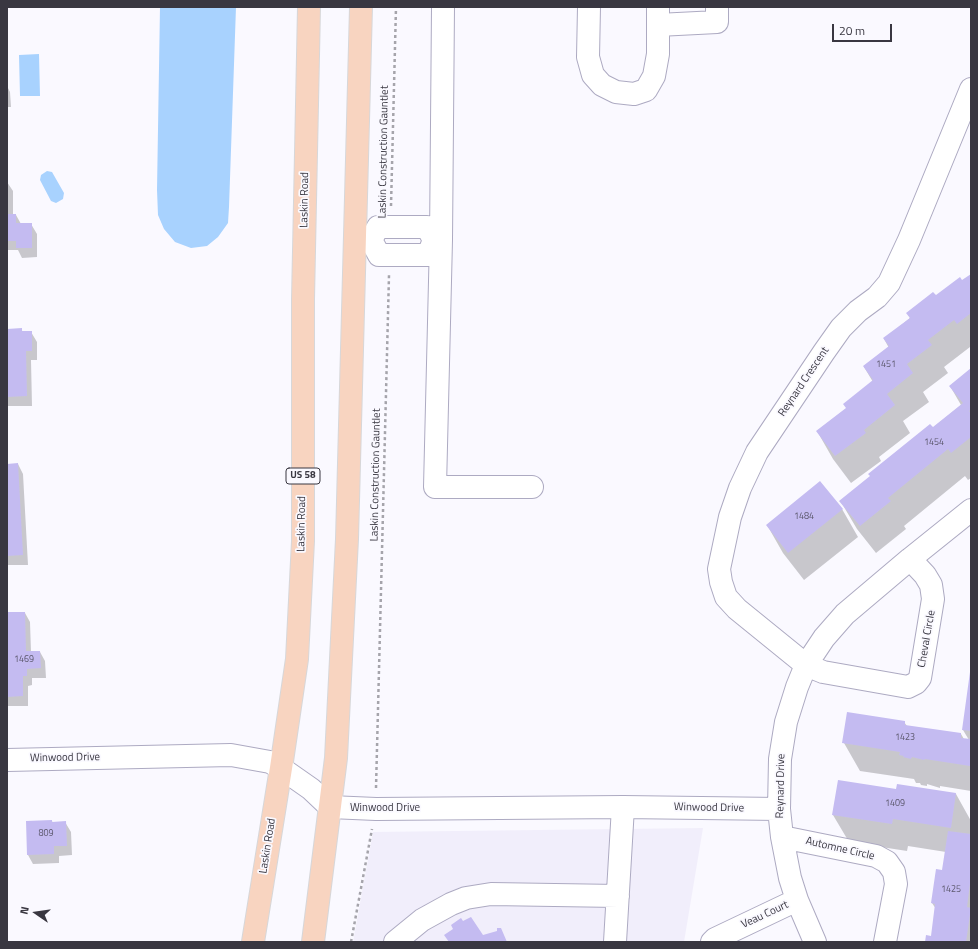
<!DOCTYPE html>
<html>
<head>
<meta charset="utf-8">
<style>
	body { margin:0 }
	#map { position:relative; width:978px; height:949px; overflow:hidden; background:#faf9ff; font-family:"Titillium Web",sans-serif }
	canvas { display:block }
	.frame { position:absolute; inset:0; border:8px solid #393741; pointer-events:none }
	.north { position:absolute; left:16px; top:893px; width:40px; height:40px; -webkit-text-stroke:3px #faf9ff; paint-order:stroke; rotate:283deg; font-size:11px; font-weight:700; line-height:16px; text-align:center; color:#393741 }
	.north::after { content:''; display:block; margin:auto; width:14px; height:18px; background:#393741; clip-path:polygon(50% 0,100% 100%,50% 72%,0 100%) }
	.scale { position:absolute; left:832px; top:24px; width:60px; height:18px; box-sizing:border-box; border:2px solid #393741; border-top:0; padding-left:5px; font-size:12px; line-height:14px; white-space:nowrap; color:#393741; -webkit-text-stroke:3px #faf9ff; paint-order:stroke }
</style>
</head>
<body>
<div id="map">
<canvas width="978" height="949"></canvas>
<div class="frame"></div>
<div class="north">N</div>
<div class="scale">20 m</div>
</div>
<script>
const ctx = document.querySelector('canvas').getContext('2d');
ctx.lineJoin = 'round';
function fill(path, color) { ctx.fillStyle = color; ctx.fill(path, 'evenodd'); }
function trace(path, color, width, dash) { ctx.strokeStyle = color; ctx.lineWidth = width; ctx.lineCap = dash ? 'butt' : 'round'; ctx.setLineDash(dash || []); ctx.stroke(path); }
function drawText(font, color, halo, rows, align = 'center') {
  ctx.font = font + ' "Titillium Web",sans-serif'; ctx.lineWidth = 3.5; ctx.setLineDash([]); ctx.textBaseline = 'middle'; ctx.strokeStyle = halo; ctx.fillStyle = color; for (const [text, x, y, turn = 0] of rows) {
    ctx.save(); ctx.translate(x, y); ctx.rotate((+turn || 0) * Math.PI / 180); ctx.textAlign = isNaN(turn) ? turn : align; if (halo) ctx.strokeText(text, 0, 0); ctx.fillText(text, 0, 0); ctx.restore();
  }
}
const education = new Path2D(`
	M 703,828 L 684,942 L 353,942 L 373,832 Z`);
const water = new Path2D(`
	M 160,7 L 236,7 L 229,207 L 228,223 L 218,237 L 207,246 L 191,248 L 175,242 L 164,229 L 158,215 L 157,190 Z
	M 39,54 L 40,96 L 20,96 L 19,55 Z
	M 47,171 L 52,172 L 64,193 L 63,199 L 56,203 L 51,201 L 40,180 L 41,175 Z`);
const shadow = new Path2D(`
	M 7,86 L 10,92 L 11,107 L 7,107 Z
	M 7,182 L 13,191 L 13,215 L 16,215 L 21,224 L 31,224 L 37,234 L 37,257 L 22,258 L 18,250 L 7,250 Z
	M 971,275 L 971,348 L 970,347 L 944,367 L 948,373 L 923,392 L 929,402 L 903,421 L 910,433 L 879,457 L 881,461 L 851,483 L 833,459 L 817,431 L 847,408 L 873,382 L 864,367 L 889,348 L 884,339 L 910,318 L 907,313 L 962,282 Z
	M 21,329 L 23,332 L 31,332 L 37,342 L 37,360 L 31,360 L 32,406 L 7,406 L 7,330 Z
	M 971,369 L 971,478 L 968,480 L 965,476 L 904,526 L 906,529 L 876,553 L 857,529 L 841,502 L 961,405 L 950,386 Z
	M 18,464 L 23,474 L 28,565 L 7,565 L 7,465 Z
	M 842,509 L 858,537 L 804,580 L 783,553 L 767,525 Z
	M 7,613 L 25,613 L 30,622 L 31,652 L 40,652 L 45,661 L 46,678 L 32,678 L 32,685 L 28,686 L 28,706 L 7,706 Z
	M 971,673 L 971,791 L 940,786 L 940,788 L 927,784 L 927,786 L 921,785 L 920,783 L 916,783 L 914,779 L 860,771 L 844,743 L 904,722 L 907,726 L 961,734 L 964,739 L 969,740 L 963,730 Z
	M 898,785 L 956,794 L 971,821 L 970,835 L 971,835 L 971,942 L 926,942 L 932,937 L 936,909 L 932,903 L 943,871 L 946,852 L 908,846 L 907,851 L 849,842 L 833,815 L 897,790 Z
	M 52,821 L 53,823 L 65,822 L 71,832 L 72,855 L 59,856 L 59,863 L 33,864 L 28,855 Z`);
const building = new Path2D(`
	M 7,214 L 16,214 L 16,223 L 32,223 L 32,248 L 16,248 L 16,241 L 7,241 Z
	M 971,274 L 971,313 L 957,324 L 954,320 L 928,340 L 932,345 L 907,364 L 913,373 L 887,394 L 895,405 L 864,430 L 866,433 L 835,456 L 816,431 L 846,408 L 843,404 L 873,380 L 863,366 L 889,346 L 883,338 L 910,318 L 906,313 L 933,292 L 936,295 L 960,277 L 962,280 Z
	M 22,328 L 22,331 L 32,331 L 32,351 L 26,351 L 27,396 L 7,397 L 7,329 Z
	M 971,368 L 971,410 L 969,411 L 971,413 L 971,437 L 951,453 L 948,449 L 888,498 L 891,501 L 860,526 L 839,501 L 870,476 L 868,474 L 930,424 L 933,427 L 963,403 L 949,386 Z
	M 18,463 L 23,555 L 7,556 L 7,464 Z
	M 820,481 L 843,509 L 788,553 L 766,525 Z
	M 7,612 L 25,612 L 26,651 L 40,651 L 41,668 L 27,669 L 27,676 L 23,676 L 23,696 L 7,697 Z
	M 970,672 L 971,672 L 971,731 L 962,730 Z
	M 847,712 L 905,721 L 905,725 L 961,733 L 961,738 L 971,739 L 970,766 L 925,759 L 924,760 L 912,757 L 911,759 L 903,757 L 904,756 L 899,755 L 900,752 L 842,743 Z
	M 838,780 L 896,789 L 897,784 L 956,793 L 951,828 L 893,819 L 892,824 L 832,815 Z
	M 52,820 L 52,822 L 66,821 L 67,846 L 54,846 L 54,854 L 27,855 L 26,821 Z
	M 948,831 L 971,834 L 971,876 L 967,907 L 971,908 L 966,942 L 925,942 L 926,935 L 931,936 L 935,904 L 931,903 L 936,869 L 942,870 Z
	M 471,917 L 483,935 L 497,931 L 497,928 L 501,928 L 507,942 L 449,942 L 444,935 L 453,929 L 451,925 L 461,918 L 463,921 Z`);
const path = new Path2D(`
	M 391,206 L 396,7
	M 376,788 L 389,275
	M 351,942 L 372,829`);
const minor = new Path2D(`
	M 589,7 L 588,57 L 593,75 L 602,85 L 616,92 L 634,94 L 646,90 L 654,76 L 658,54 L 658,7
	M 658,25 L 717,22 L 717,7
	M 378,227 L 427,227 L 434,240 L 428,255 L 379,255 L 371,240 Z
	M 434,240 L 441,240 L 435,487 L 532,487
	M 441,240 L 443,7
	M 910,559 L 925,575 L 931,585 L 933,599 L 920,678 L 916,683 L 908,687 L 823,672 L 806,665 L 737,609 L 726,597 L 721,582 L 719,569 L 730,517 L 740,488 L 757,452 L 824,352 L 841,328 L 858,311 L 877,297 L 889,283 L 909,240 L 971,89
	M 7,760 L 231,755 L 270,762 L 281,768 L 311,789 L 330,807 L 376,809 L 623,807 L 779,809
	M 782,837 L 876,856 L 887,862 L 894,872 L 896,884 L 885,942
	M 395,942 L 422,920 L 451,904 L 466,898 L 491,894 L 618,896
	M 615,942 L 623,807
	M 712,942 L 715,939 L 797,900
	M 815,942 L 797,900 L 790,878 L 782,837 L 779,809 L 780,759 L 786,722 L 797,687 L 806,665 L 824,638 L 845,614 L 910,559 L 971,510`);
const major = new Path2D(`
	M 253,942 L 281,768 L 297,659 L 303,541 L 303,299 L 309,7
	M 313,942 L 336,758 L 347,539 L 361,7`);
const numberNames = [
	["1451",886,365],
	["1454",934,443],
	["1484",804,517],
	["1469",24,660],
	["1423",905,738],
	["1409",895,804],
	["809",46,834],
	["1425",951,890]
];
const shields = [
	[303,476,34]
];
const shieldNames = [
	["US 58",303,476]
];
const streetNames = [
	["Laskin Construction Gauntlet",384,152,-89],
	["Laskin Road",305,200,-89],
	["Reynard Crescent",804,382,-56],
	["Laskin Construction Gauntlet",376,475,-89],
	["Laskin Road",302,524,-89],
	["Cheval Circle",927,639,-80],
	["Winwood Drive",65,758,-1],
	["Reynard Drive",781,786,-89],
	["Winwood Drive",385,808],
	["Winwood Drive",709,808,1],
	["Laskin Road",268,846,-81],
	["Automne Circle",840,849,13],
	["Veau Court",765,915,-25]
];
fill(education, '#f1eefb');
fill(water, '#a8d2fe');
fill(shadow, '#0003');
fill(building, '#c4bbf1');
trace(minor, '#adaac2', 24);
trace(major, '#d7d7d9', 24);
trace(path, '#a5a4ab', 2.5, [3, 3]);
trace(minor, '#fff', 22);
trace(major, '#f8d4c0', 22);
drawText('9px', '#5c586d', null, numberNames);
for (const [x, y, w] of shields) { const box = new Path2D(); box.roundRect(x - w / 2, y - 8, w, 16, 3); ctx.fillStyle = '#faf9ff'; ctx.fill(box); trace(box, '#393741', 1); }
drawText('bold 10px', '#393741', null, shieldNames);
drawText('11px', '#393741', '#faf9ff', streetNames);
</script>
</body>
</html>
